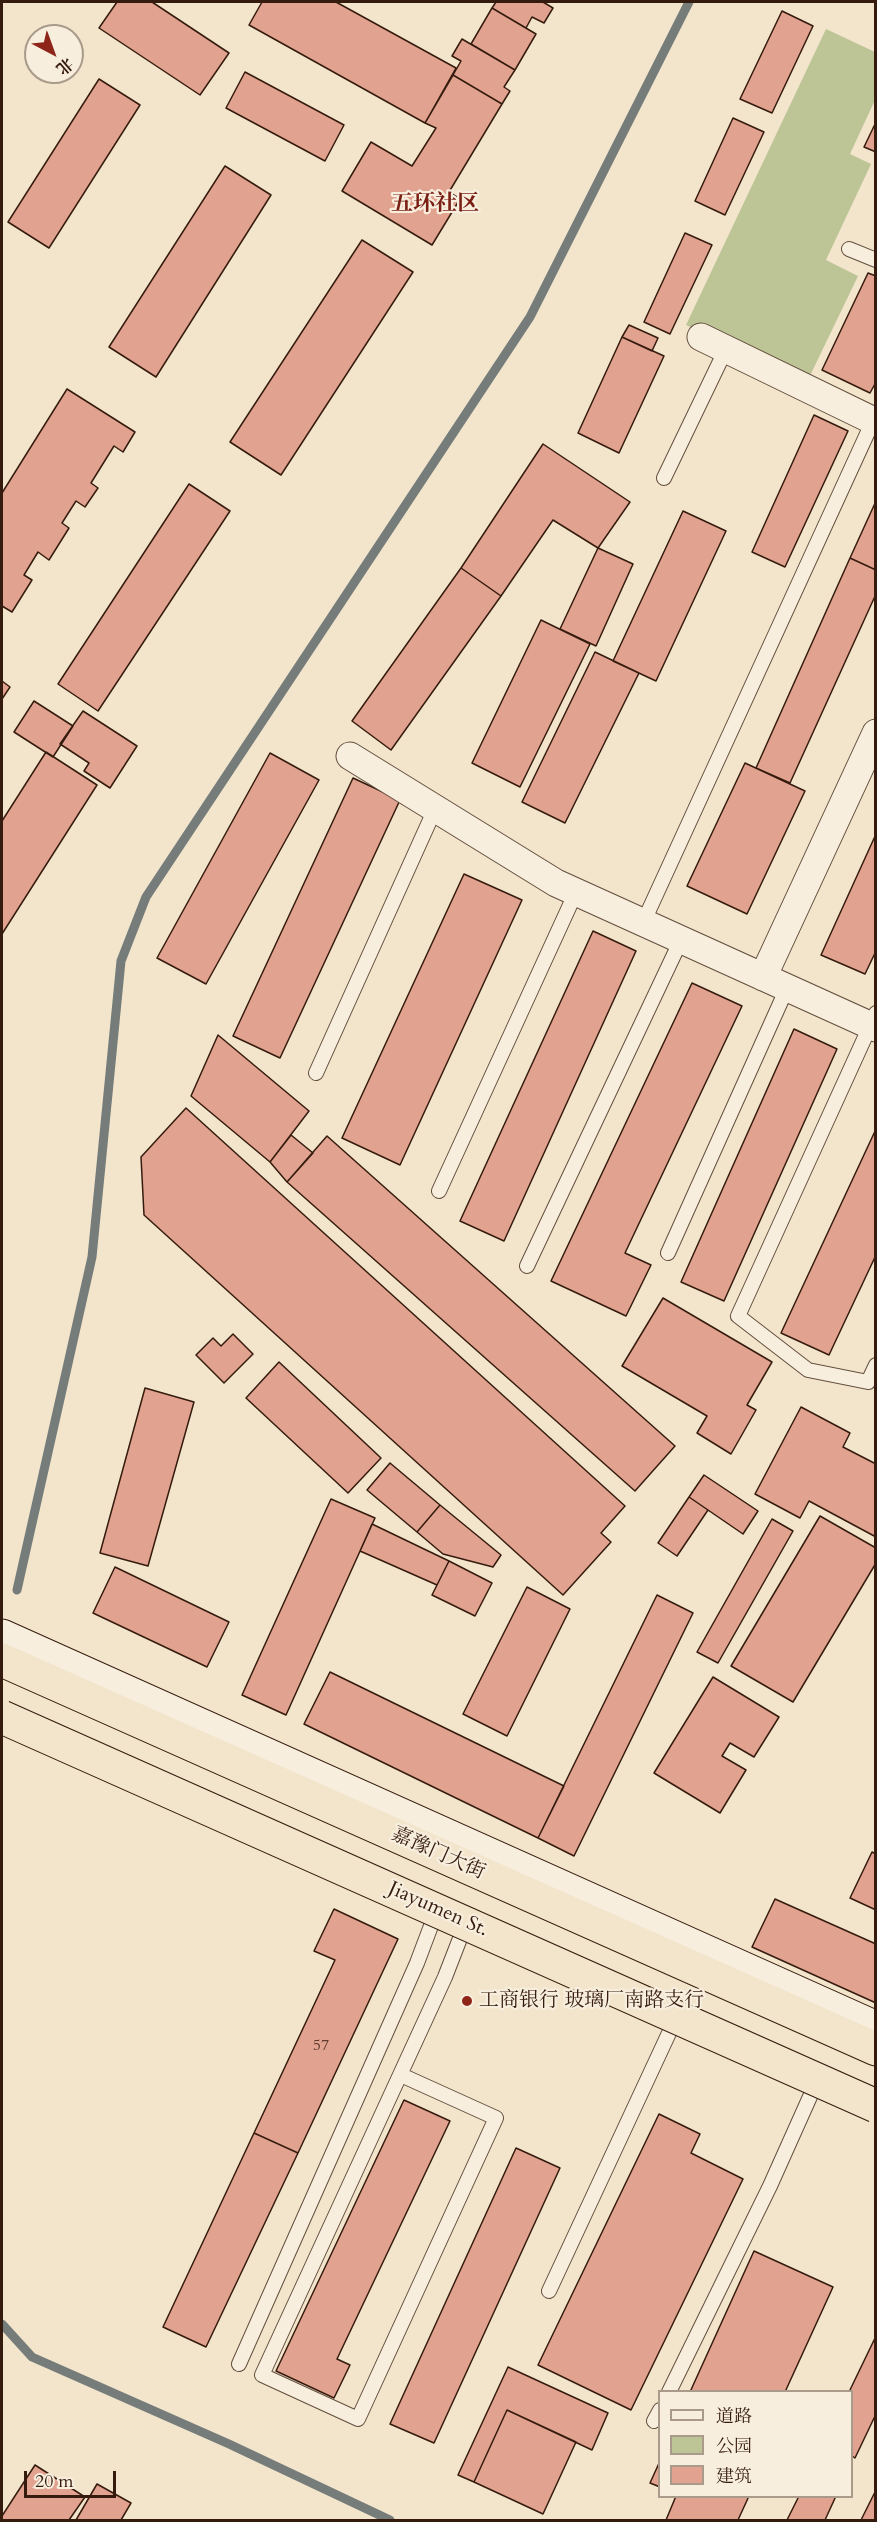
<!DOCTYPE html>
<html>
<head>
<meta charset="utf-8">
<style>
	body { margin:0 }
	#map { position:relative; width:877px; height:2522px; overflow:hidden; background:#f2e5cc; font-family:Cardo,"Noto Serif SC",serif }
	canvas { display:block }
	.frame { position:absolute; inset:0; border:3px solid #351b0d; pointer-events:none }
	.legend { position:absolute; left:658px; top:2390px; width:195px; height:108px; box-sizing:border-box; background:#f7eede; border:2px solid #a99a8a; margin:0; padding:8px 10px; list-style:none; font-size:18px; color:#351b0d }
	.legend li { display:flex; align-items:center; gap:12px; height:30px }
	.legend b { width:30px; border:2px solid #a99a8a }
	.north { position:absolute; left:24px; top:24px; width:60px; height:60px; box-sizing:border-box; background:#f7eede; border:2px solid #a99a8a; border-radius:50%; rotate:139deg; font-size:16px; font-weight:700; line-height:24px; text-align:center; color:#351b0d }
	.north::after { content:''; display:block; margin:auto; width:21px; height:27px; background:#8f2418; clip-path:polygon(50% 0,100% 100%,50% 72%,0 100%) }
	.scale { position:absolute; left:24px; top:2471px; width:92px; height:27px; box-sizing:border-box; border:3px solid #351b0d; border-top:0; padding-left:8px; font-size:18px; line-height:21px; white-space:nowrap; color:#351b0d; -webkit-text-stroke:4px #f7eede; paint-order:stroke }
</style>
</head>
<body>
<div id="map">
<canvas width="877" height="2522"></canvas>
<div class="frame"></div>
<ul class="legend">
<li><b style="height:8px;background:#f7eede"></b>道路</li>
<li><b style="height:16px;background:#bdc496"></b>公园</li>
<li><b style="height:16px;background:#e1a28f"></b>建筑</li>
</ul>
<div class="north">北</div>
<div class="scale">20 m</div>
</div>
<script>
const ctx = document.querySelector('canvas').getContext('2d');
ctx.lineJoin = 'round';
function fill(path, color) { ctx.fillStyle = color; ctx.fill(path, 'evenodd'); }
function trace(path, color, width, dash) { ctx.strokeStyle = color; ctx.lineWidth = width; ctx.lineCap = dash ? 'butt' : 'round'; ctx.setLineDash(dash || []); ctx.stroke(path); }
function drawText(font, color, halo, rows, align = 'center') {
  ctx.font = font + ' Cardo,"Noto Serif SC",serif'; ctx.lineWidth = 4.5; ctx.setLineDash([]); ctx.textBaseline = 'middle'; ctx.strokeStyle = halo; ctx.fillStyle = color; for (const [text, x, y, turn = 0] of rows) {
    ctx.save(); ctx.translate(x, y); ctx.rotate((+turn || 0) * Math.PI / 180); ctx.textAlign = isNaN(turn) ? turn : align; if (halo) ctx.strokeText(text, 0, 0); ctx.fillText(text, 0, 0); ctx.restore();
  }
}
const green = new Path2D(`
	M 826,29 L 875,52 L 875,100 L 850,154 L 871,164 L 826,260 L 858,276 L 807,382 L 686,325 Z`);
const stream = new Path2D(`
	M 17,1590 L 92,1257 L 121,961 L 146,897 L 530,317 L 689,2
	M 2,2324 L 32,2357 L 229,2444 L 390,2520`);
const building = new Path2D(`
	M 117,2 L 152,2 L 229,53 L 200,95 L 99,28 Z
	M 262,2 L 336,2 L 456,68 L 425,123 L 249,25 Z
	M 496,2 L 543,2 L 553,8 L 544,23 L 532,17 L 526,28 L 492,8 Z
	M 492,8 L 536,34 L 515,70 L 471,44 Z
	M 782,11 L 813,26 L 772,113 L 740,99 Z
	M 462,39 L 515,70 L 504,87 L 510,91 L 502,104 L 453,75 L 461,61 L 452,56 Z
	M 245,72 L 344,125 L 325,161 L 226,108 Z
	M 453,75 L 502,104 L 449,192 L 460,199 L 432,245 L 342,191 L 371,142 L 412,166 L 436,128 L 425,123 Z
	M 99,79 L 140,105 L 49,248 L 8,222 Z
	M 733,118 L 764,132 L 725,215 L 695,201 Z
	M 876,122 L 876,152 L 864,147 Z
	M 225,166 L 271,195 L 156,377 L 109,347 Z
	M 685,233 L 712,245 L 670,334 L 644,322 Z
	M 362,240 L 413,272 L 281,475 L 230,442 Z
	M 868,273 L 876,276 L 876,382 L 870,393 L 822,370 Z
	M 629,325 L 658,338 L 652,351 L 622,337 Z
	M 622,337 L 664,356 L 619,453 L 578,433 Z
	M 67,389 L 135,432 L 123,452 L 114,446 L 91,483 L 98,488 L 85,507 L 76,501 L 62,523 L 69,528 L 49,560 L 38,552 L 24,575 L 32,580 L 12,612 L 2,606 L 2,493 Z
	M 814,415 L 848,431 L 785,567 L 752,552 Z
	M 543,444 L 630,502 L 598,548 L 553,520 L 501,596 L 461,568 Z
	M 189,484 L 230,511 L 98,711 L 58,684 Z
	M 876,501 L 876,570 L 850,558 Z
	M 683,511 L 726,531 L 656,681 L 613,661 Z
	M 598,548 L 633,564 L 596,646 L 560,629 Z
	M 850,558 L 876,570 L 876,594 L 790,783 L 756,768 Z
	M 461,568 L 501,596 L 391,750 L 352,721 Z
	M 541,620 L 590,644 L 520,787 L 472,763 Z
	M 595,652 L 639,673 L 565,823 L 522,802 Z
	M 2,681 L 10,687 L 2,699 Z
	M 34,701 L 73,726 L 53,757 L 14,732 Z
	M 83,711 L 137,746 L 110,788 L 84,771 L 89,763 L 60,744 Z
	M 46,752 L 97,785 L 2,934 L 2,821 Z
	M 270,753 L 319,780 L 206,984 L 157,958 Z
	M 745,763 L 805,791 L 747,914 L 687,886 Z
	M 353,778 L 400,800 L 280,1058 L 233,1036 Z
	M 876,834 L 876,951 L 865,974 L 821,955 Z
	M 464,874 L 522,900 L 400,1165 L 342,1138 Z
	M 593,931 L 636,951 L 504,1241 L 460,1221 Z
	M 692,983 L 742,1006 L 625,1253 L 651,1265 L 626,1316 L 551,1281 Z
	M 794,1029 L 837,1049 L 724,1301 L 681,1282 Z
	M 218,1035 L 309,1111 L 270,1162 L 191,1096 Z
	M 186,1108 L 625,1506 L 601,1533 L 611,1542 L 563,1595 L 144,1215 L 141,1157 Z
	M 876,1129 L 876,1255 L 829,1355 L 781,1333 Z
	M 291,1135 L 313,1153 L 287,1182 L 270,1162 Z
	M 327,1136 L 675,1446 L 635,1491 L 287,1182 Z
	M 663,1298 L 772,1362 L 747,1405 L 756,1410 L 731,1454 L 697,1433 L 707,1416 L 622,1366 Z
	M 233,1334 L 253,1354 L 224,1383 L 196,1355 L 213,1338 L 221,1346 Z
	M 279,1362 L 381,1458 L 348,1493 L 246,1398 Z
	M 145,1388 L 194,1402 L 148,1566 L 100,1553 Z
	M 801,1407 L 850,1433 L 843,1447 L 876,1464 L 876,1537 L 809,1501 L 800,1518 L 755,1494 Z
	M 390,1463 L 440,1505 L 417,1532 L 367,1490 Z
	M 704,1475 L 758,1511 L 743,1534 L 689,1497 Z
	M 689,1497 L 708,1510 L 677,1556 L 658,1543 Z
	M 331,1499 L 375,1518 L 286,1715 L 242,1695 Z
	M 440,1505 L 501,1555 L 493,1567 L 443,1554 L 417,1532 Z
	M 820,1516 L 876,1548 L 876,1563 L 793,1702 L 731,1666 Z
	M 772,1519 L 793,1531 L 718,1663 L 697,1652 Z
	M 372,1524 L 449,1561 L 437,1585 L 360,1551 Z
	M 449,1561 L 492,1583 L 475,1616 L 432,1595 Z
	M 115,1567 L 229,1622 L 207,1667 L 93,1613 Z
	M 527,1587 L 570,1609 L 507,1736 L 463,1714 Z
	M 657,1595 L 693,1613 L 574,1856 L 538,1838 Z
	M 330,1672 L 564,1786 L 538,1838 L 304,1724 Z
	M 713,1677 L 779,1717 L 754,1757 L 730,1743 L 722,1756 L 746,1770 L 720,1813 L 654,1773 Z
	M 872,1852 L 876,1854 L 876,1910 L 850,1898 Z
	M 775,1899 L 876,1944 L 876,2003 L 752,1947 Z
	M 334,1909 L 398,1939 L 298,2153 L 254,2133 L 335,1960 L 314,1951 Z
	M 404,2100 L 450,2121 L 337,2359 L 350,2365 L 334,2398 L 276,2371 Z
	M 659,2114 L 700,2134 L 691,2153 L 743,2179 L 631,2410 L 538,2365 Z
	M 254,2133 L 298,2153 L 206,2347 L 163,2327 Z
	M 516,2148 L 560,2168 L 434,2443 L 390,2424 Z
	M 754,2251 L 833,2287 L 785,2392 L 690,2392 Z
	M 876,2336 L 876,2414 L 855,2458 L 852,2456 L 852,2392 L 849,2392 Z
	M 508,2367 L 608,2413 L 592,2450 L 507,2410 L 474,2482 L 458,2475 Z
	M 507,2410 L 576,2442 L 543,2514 L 474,2482 Z
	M 660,2461 L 660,2487 L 650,2483 Z
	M 35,2465 L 85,2497 L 69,2520 L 2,2520 L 2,2516 Z
	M 97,2484 L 131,2503 L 121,2520 L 76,2520 Z
	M 876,2490 L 876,2520 L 861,2520 Z
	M 676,2496 L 749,2496 L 738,2520 L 666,2520 Z
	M 799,2496 L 836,2496 L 825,2520 L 787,2520 Z`);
const lane = new Path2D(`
	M 849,249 L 876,260
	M 664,478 L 726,349
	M 643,923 L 873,421
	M 876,1013 L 738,1316 L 808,1370 L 868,1382 L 876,1365
	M 316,1073 L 435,809
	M 439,1191 L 576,892
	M 668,1253 L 787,988
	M 527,1266 L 681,940
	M 401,2075 L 496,2118 L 358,2419 L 262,2375 L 445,1977 L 466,1923
	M 549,2291 L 676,2018
	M 239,2364 L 417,1963 L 437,1910
	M 669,2392 L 770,2186 L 817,2081
	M 654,2421 L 660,2410`);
const street = new Path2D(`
	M 701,337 L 876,422
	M 350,756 L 556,883 L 876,1028
	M 763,977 L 876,733`);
const secondary = new Path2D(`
	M 2,1636 L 876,2028`);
const highway = new Path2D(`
	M 2,1660 L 876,2049`);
const highwayBridge = new Path2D(`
	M 2,1717 L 876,2106`);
const markers = [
	[467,2001,6,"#8f2418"]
];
const numberNames = [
	["57",321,2046]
];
const streetNames = [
	["嘉豫门大街",438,1854,24],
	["Jiayumen St.",438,1910,24]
];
const poiNames = [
	["工商银行 玻璃厂南路支行",479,2001]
];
const quarterNames = [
	["五环社区",435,205]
];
fill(green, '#bdc496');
trace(stream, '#757c79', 9);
fill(building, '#e1a28f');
trace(building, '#351b0d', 1.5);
trace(lane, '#644e3d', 16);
trace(street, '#644e3d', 29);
trace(secondary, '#351b0d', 35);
trace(highway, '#351b0d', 35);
trace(lane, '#f7eede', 14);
trace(street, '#f7eede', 27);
trace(secondary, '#f7eede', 33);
trace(highway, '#f2e5cc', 33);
trace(highwayBridge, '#351b0d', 35, []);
trace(highwayBridge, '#f2e5cc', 33);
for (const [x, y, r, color] of markers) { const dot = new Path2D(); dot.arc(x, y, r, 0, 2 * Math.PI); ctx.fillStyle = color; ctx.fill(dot); trace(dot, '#f7eede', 2); }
drawText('16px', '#603d2e', null, numberNames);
drawText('20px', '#351b0d', '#f7eede', streetNames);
drawText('20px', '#351b0d', '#f7eede', poiNames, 'left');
drawText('bold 22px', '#7a1f14', '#f7eede', quarterNames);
</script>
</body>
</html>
